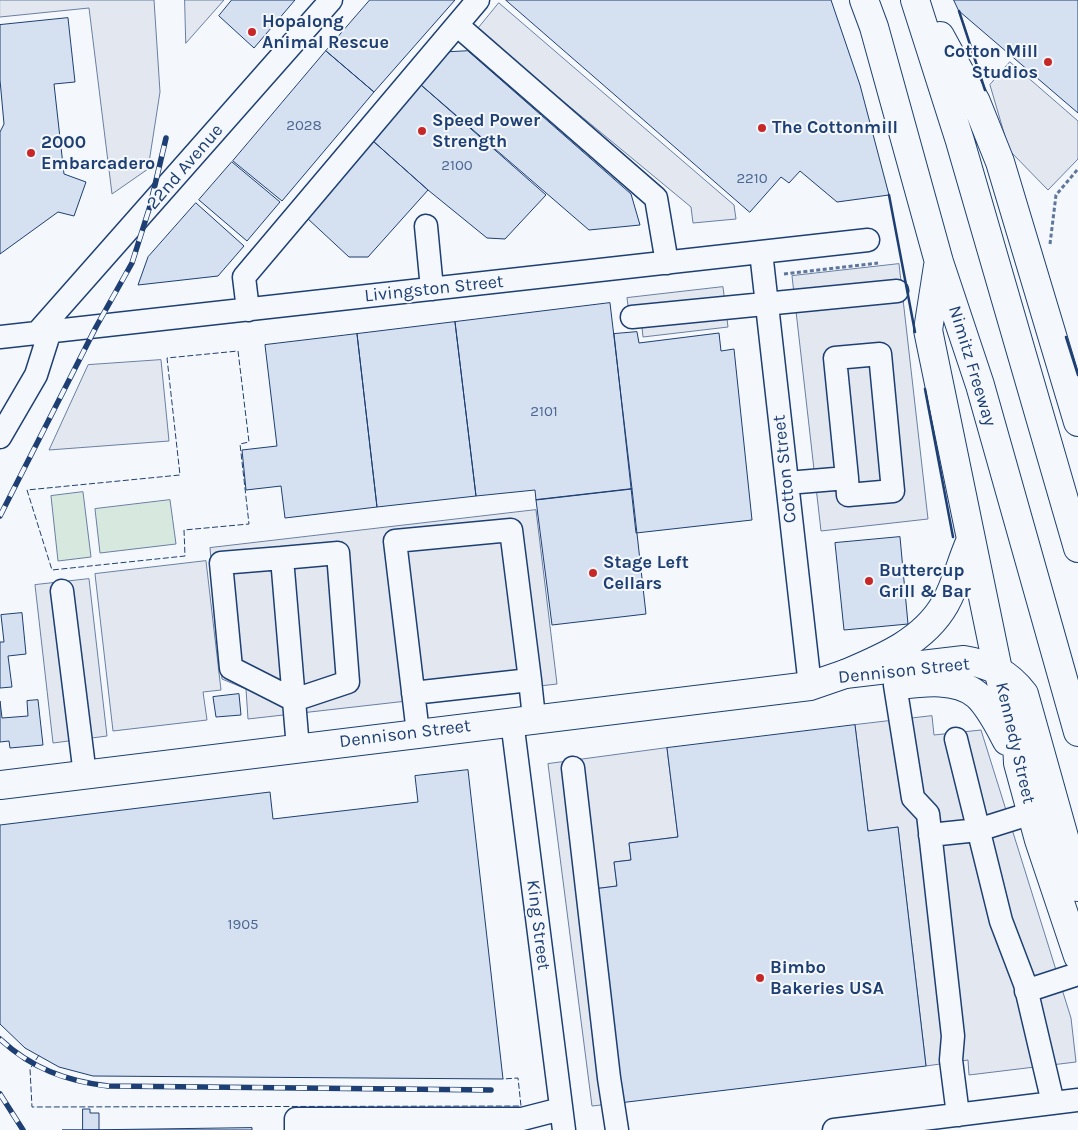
<!DOCTYPE html>
<html>
<head>
<meta charset="utf-8">
<style>
	body { margin:0 }
	canvas { display:block; background:#f4f7fb }
</style>
</head>
<body>
<canvas width="1078" height="1130"></canvas>
<script>
const ctx = document.querySelector('canvas').getContext('2d');
ctx.lineJoin = 'round';
function fill(path, color) { ctx.fillStyle = color; ctx.fill(path, 'evenodd'); }
function trace(path, color, width, dash) { ctx.strokeStyle = color; ctx.lineWidth = width; ctx.lineCap = dash ? 'butt' : 'round'; ctx.setLineDash(dash || []); ctx.stroke(path); }
function drawText(font, color, halo, rows, align = 'center') {
  ctx.font = font + ' Karla,sans-serif'; ctx.lineWidth = 4; ctx.setLineDash([]); ctx.textBaseline = 'middle'; ctx.strokeStyle = halo; ctx.fillStyle = color; for (const [text, x, y, turn = 0] of rows) {
    ctx.save(); ctx.translate(x, y); ctx.rotate((+turn || 0) * Math.PI / 180); ctx.textAlign = isNaN(turn) ? turn : align; if (halo) ctx.strokeText(text, 0, 0); ctx.fillText(text, 0, 0); ctx.restore();
  }
}
const green = new Path2D(`
	M 83,492 L 91,557 L 58,561 L 51,496 Z
	M 170,500 L 176,544 L 100,553 L 95,509 Z`);
const parking = new Path2D(`
	M 0,0 L 154,0 L 160,92 L 148,169 L 112,194 L 89,8 L 0,17 Z
	M 185,0 L 224,0 L 186,43 Z
	M 499,3 L 734,205 L 736,219 L 693,223 L 691,207 L 477,30 Z
	M 1010,62 L 1078,121 L 1078,159 L 1048,190 L 1009,150 L 990,85 Z
	M 899,264 L 928,519 L 821,531 L 792,276 Z
	M 723,287 L 728,327 L 643,337 L 642,327 L 631,328 L 627,298 Z
	M 161,360 L 169,441 L 49,450 L 88,365 Z
	M 536,510 L 557,684 L 248,719 L 246,689 L 222,679 L 210,548 Z
	M 206,561 L 221,690 L 203,692 L 207,720 L 113,731 L 95,574 Z
	M 89,579 L 107,736 L 53,743 L 35,585 Z
	M 932,716 L 934,735 L 981,730 L 1071,1018 L 1076,1062 L 969,1075 L 968,1060 L 926,1066 L 898,827 L 868,831 L 855,725 Z
	M 667,748 L 678,837 L 629,843 L 631,860 L 614,862 L 617,886 L 593,889 L 619,1103 L 592,1106 L 548,764 Z`);
const building = new Path2D(`
	M 232,0 L 295,0 L 254,48 L 219,16 Z
	M 370,0 L 455,0 L 374,92 L 326,51 Z
	M 506,0 L 831,0 L 860,85 L 889,195 L 837,202 L 800,171 L 789,183 L 781,177 L 750,212 Z
	M 954,0 L 1078,0 L 1078,113 L 959,11 Z
	M 68,18 L 75,82 L 54,84 L 64,174 L 86,182 L 74,216 L 58,212 L 0,254 L 0,132 L 4,124 L 0,80 L 0,25 Z
	M 326,51 L 374,92 L 282,201 L 233,161 Z
	M 468,51 L 631,194 L 640,225 L 589,230 L 421,85 L 449,52 Z
	M 421,85 L 546,195 L 505,239 L 487,238 L 428,190 L 373,141 Z
	M 373,141 L 428,190 L 368,257 L 349,257 L 307,218 Z
	M 232,162 L 280,202 L 247,241 L 199,200 Z
	M 196,203 L 244,246 L 218,276 L 138,285 L 148,257 Z
	M 610,303 L 632,489 L 536,500 L 535,490 L 476,496 L 455,322 Z
	M 455,322 L 476,496 L 377,507 L 357,334 Z
	M 637,332 L 639,343 L 719,333 L 721,351 L 734,349 L 752,520 L 636,533 L 614,334 Z
	M 357,334 L 377,507 L 285,518 L 281,486 L 246,490 L 242,450 L 277,446 L 265,345 Z
	M 632,489 L 646,614 L 552,625 L 536,500 Z
	M 900,537 L 908,624 L 844,630 L 835,543 Z
	M 22,613 L 26,654 L 8,656 L 12,687 L 0,688 L 0,642 L 4,642 L 1,615 Z
	M 239,694 L 241,715 L 216,717 L 213,697 Z
	M 38,700 L 43,745 L 10,748 L 9,741 L 0,742 L 0,701 L 2,718 L 28,716 L 27,701 Z
	M 855,725 L 868,831 L 898,827 L 926,1066 L 619,1103 L 593,889 L 617,886 L 614,862 L 631,860 L 629,843 L 678,837 L 667,748 Z
	M 468,770 L 503,1079 L 93,1076 L 59,1067 L 25,1048 L 0,1024 L 0,825 L 270,792 L 273,819 L 418,802 L 415,776 Z
	M 83,1109 L 90,1109 L 90,1113 L 99,1113 L 99,1130 L 83,1130 Z
	M 252,1128 L 252,1130 L 62,1130 L 83,1130 Z`);
const path = new Path2D(`
	M 1050,244 L 1056,195 L 1078,169
	M 784,274 L 878,263`);
const minor = new Path2D(`
	M 457,25 L 656,198 L 667,263
	M 426,226 L 432,289
	M 761,252 L 810,686
	M 248,310 L 244,277 L 478,0
	M 632,317 L 897,291
	M 37,333 L 331,0
	M 0,337 L 868,240
	M 0,437 L 36,375 L 50,331
	M 787,483 L 847,478 L 835,358 L 880,354 L 893,491 L 848,495 L 847,478
	M 282,558 L 338,553 L 348,682 L 294,700 L 231,668 L 221,563 L 282,558 L 298,748
	M 62,591 L 85,775
	M 530,680 L 534,718
	M 895,685 L 913,798 L 928,814 L 953,1036 L 951,1060 L 958,1115
	M 413,693 L 530,680 L 511,530 L 395,541 L 418,733
	M 512,721 L 564,1130
	M 956,739 L 1001,921 L 1025,984 L 1053,1103
	M 573,768 L 609,1078 L 617,1130
	M 930,835 L 978,830 L 1032,813
	M 1026,991 L 1078,974
	M 296,1130 L 296,1119 L 522,1119 L 561,1109
	M 834,1130 L 1078,1100`);
const major = new Path2D(`
	M 998,670 L 1017,743 L 1018,763 L 1039,840 L 1078,956
	M 900,685 C 924,682 957,678 977,695 C 990,707 999,726 1007,741
	M 0,785 L 810,686 L 845,674 L 964,660 C 989,664 1008,673 1024,694 L 1078,887`);
const highway = new Path2D(`
	M 864,0 L 874,27 L 939,262 L 980,385 L 1078,732
	M 915,0 L 960,141 L 1078,548
	M 940,36 L 976,102 L 1000,162 L 1078,422
	M 938,266 L 928,330 L 998,670
	M 845,674 C 883,658 924,641 945,604 C 956,585 961,562 970,542`);
const rail = new Path2D(`
	M 0,516 L 96,327 L 132,263 L 150,206 L 166,138
	M 0,1039 C 31,1068 66,1081 108,1086 L 491,1090
	M 0,1094 L 23,1130`);
const fence = new Path2D(`
	M 238,351 L 249,442 L 240,444 L 249,524 L 184,530 L 185,556 L 52,570 L 27,490 L 180,475 L 167,358 Z
	M 39,1055 L 30,1069 L 32,1107 L 521,1106 L 518,1078 L 503,1079`);
const wall = new Path2D(`
	M 959,11 L 985,90
	M 889,195 L 915,332
	M 1066,337 L 1078,375
	M 925,389 L 953,537`);
const markers = [
	[252,32,5,"#c62828"],
	[1048,62,5,"#c62828"],
	[762,128,5,"#c62828"],
	[422,131,5,"#c62828"],
	[31,153,5,"#c62828"],
	[593,573,5,"#c62828"],
	[869,581,5,"#c62828"],
	[760,978,5,"#c62828"]
];
const numberNames = [
	["2028",304,126],
	["2100",457,166],
	["2210",752,179],
	["2101",544,412],
	["1905",243,925]
];
const poiNames = [
	["Hopalong",262,22],
	["Animal Rescue",262,43],
	["Cotton Mill",1038,52,"right"],
	["Studios",1038,73,"right"],
	["Speed Power",432,121],
	["Strength",432,142],
	["The Cottonmill",772,128],
	["2000",41,143],
	["Embarcadero",41,164],
	["Stage Left",603,563],
	["Cellars",603,584],
	["Buttercup",879,571],
	["Grill & Bar",879,592],
	["Bimbo",770,968],
	["Bakeries USA",770,989]
];
const streetNames = [
	["22nd Avenue",185,167,-49],
	["Livingston Street",434,289,-6],
	["Nimitz Freeway",972,366,73],
	["Cotton Street",785,469,-96],
	["Dennison Street",904,671,-6],
	["Dennison Street",405,734,-7],
	["Kennedy Street",1015,743,77],
	["King Street",538,925,83]
];
fill(green, '#d7e8df');
trace(green, '#687fa3', 1);
fill(parking, '#e3e8f0');
trace(parking, '#687fa3', 1);
fill(building, '#d5e0f0');
trace(building, '#1d3f73', 1);
trace(minor, '#1d3f73', 25);
trace(major, '#1d3f73', 30);
trace(highway, '#1d3f73', 30);
trace(path, '#5e769c', 3, [4, 2.5]);
trace(minor, '#f4f7fb', 22);
trace(major, '#f4f7fb', 28);
trace(highway, '#f4f7fb', 28);
trace(rail, '#1d3f73', 5.5);
trace(rail, '#f4f7fb', 4, [11]);
trace(fence, '#1d3f73', 1, [6, 2.5]);
trace(wall, '#1d3f73', 2.5);
for (const [x, y, r, color] of markers) { const dot = new Path2D(); dot.arc(x, y, r, 0, 2 * Math.PI); ctx.fillStyle = color; ctx.fill(dot); trace(dot, '#f4f7fb', 2); }
drawText('15px', '#4b6792', null, numberNames);
drawText('bold 18px', '#1d3f73', '#f4f7fb', poiNames, 'left');
drawText('18px', '#1d3f73', '#f4f7fb', streetNames);
</script>
</body>
</html>
